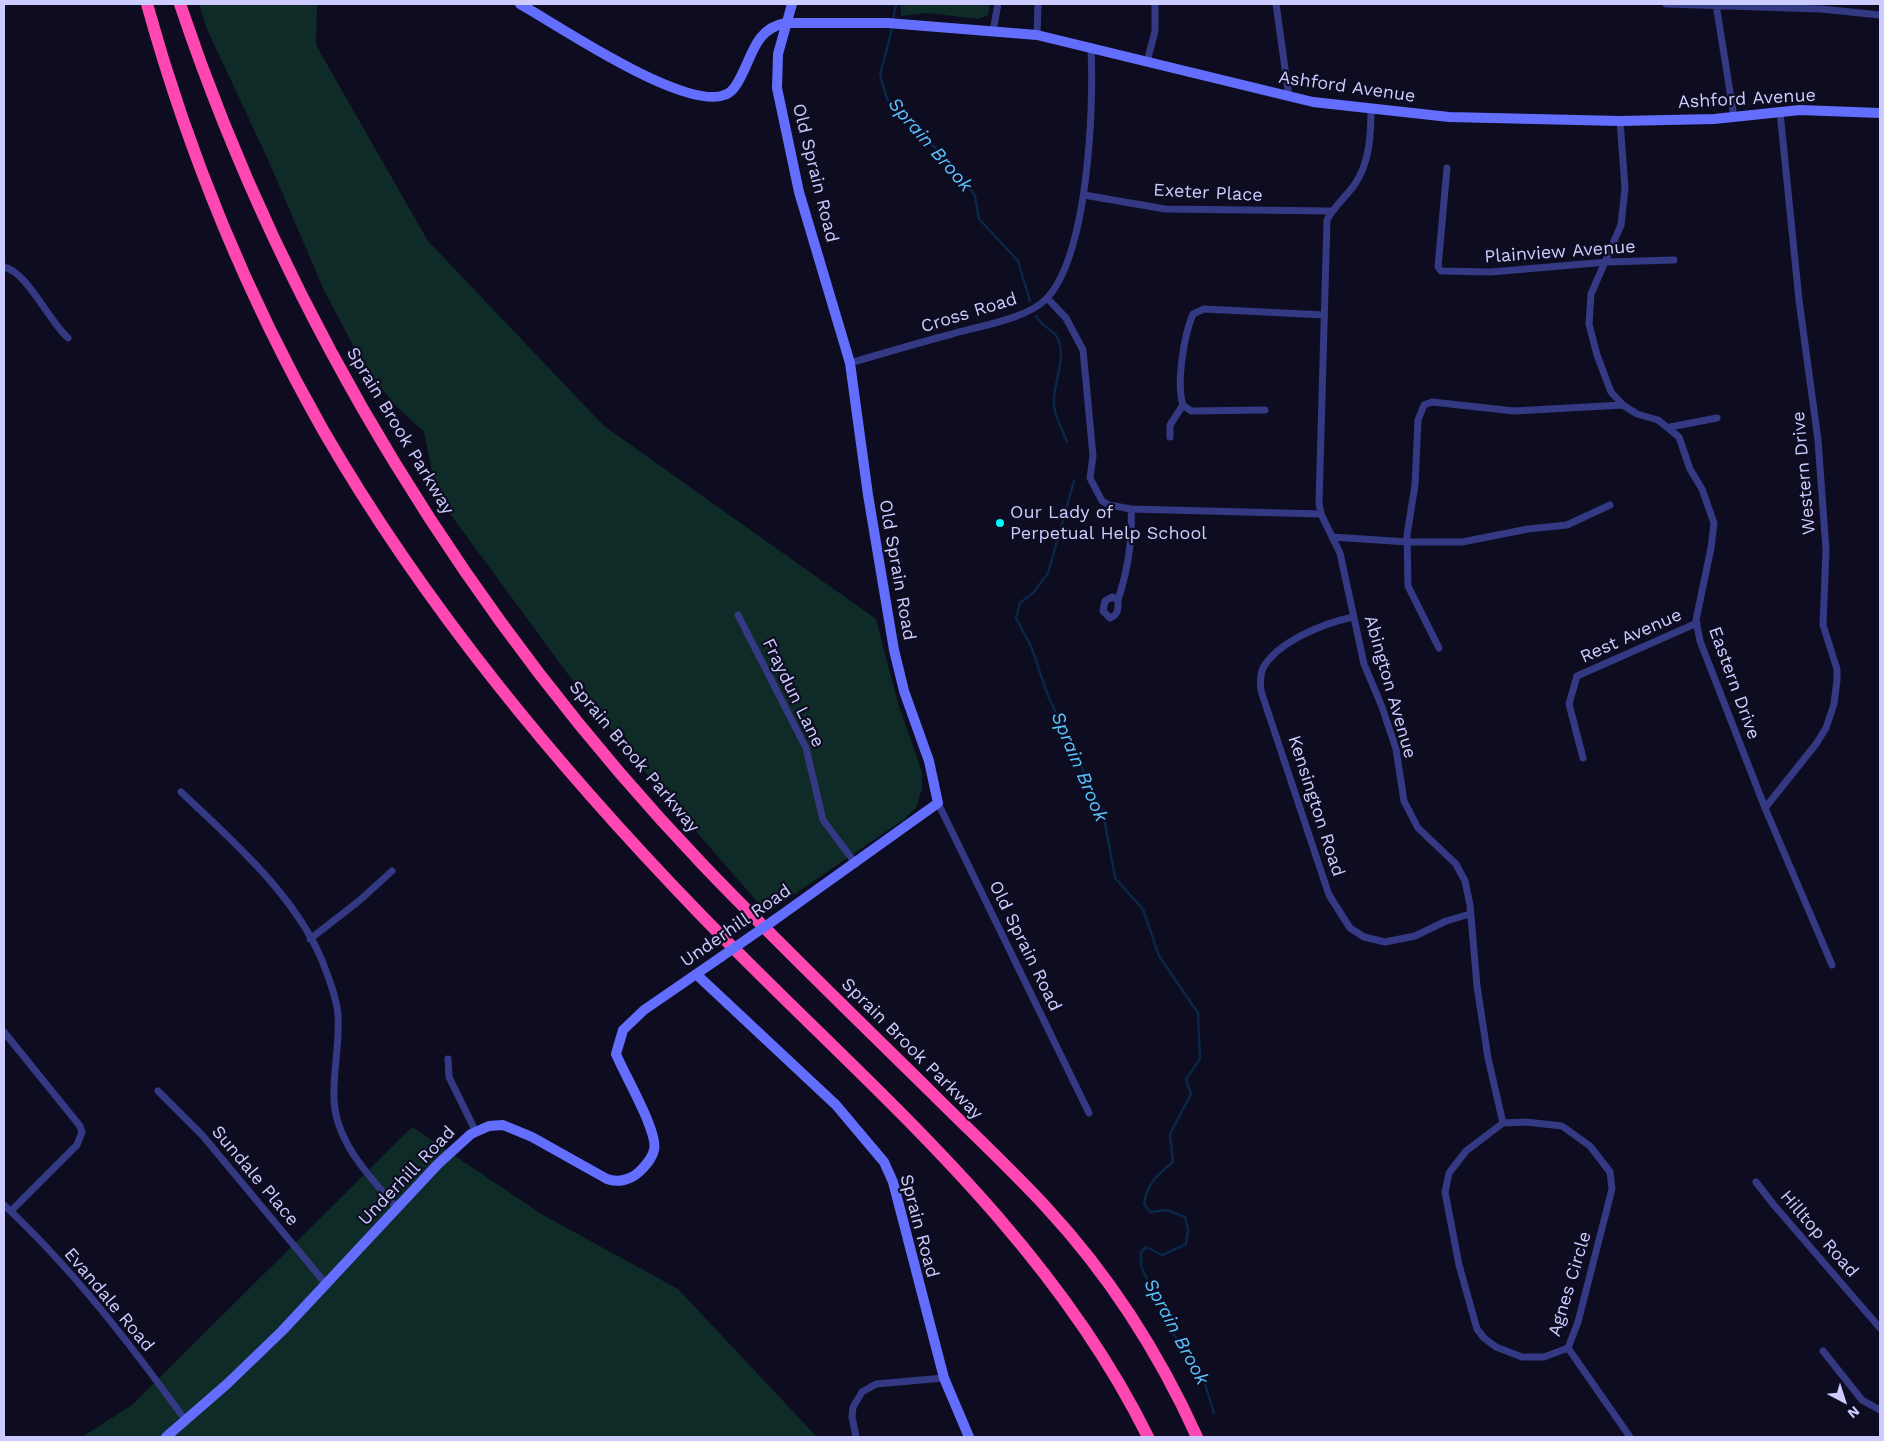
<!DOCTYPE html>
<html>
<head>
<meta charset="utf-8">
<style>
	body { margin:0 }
	#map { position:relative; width:1884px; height:1441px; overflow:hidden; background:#0d0c21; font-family:"Work Sans",sans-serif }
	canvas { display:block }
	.frame { position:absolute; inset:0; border:5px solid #cdccff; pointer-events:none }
	.north { position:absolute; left:1819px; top:1376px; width:50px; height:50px; -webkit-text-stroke:4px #0d0c21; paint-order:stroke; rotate:140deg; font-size:14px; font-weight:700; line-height:20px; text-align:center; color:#cdccff }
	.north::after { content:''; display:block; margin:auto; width:18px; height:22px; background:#cdccff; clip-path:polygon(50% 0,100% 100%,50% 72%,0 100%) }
</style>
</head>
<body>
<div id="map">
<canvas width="1884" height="1441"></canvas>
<div class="frame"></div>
<div class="north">N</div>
</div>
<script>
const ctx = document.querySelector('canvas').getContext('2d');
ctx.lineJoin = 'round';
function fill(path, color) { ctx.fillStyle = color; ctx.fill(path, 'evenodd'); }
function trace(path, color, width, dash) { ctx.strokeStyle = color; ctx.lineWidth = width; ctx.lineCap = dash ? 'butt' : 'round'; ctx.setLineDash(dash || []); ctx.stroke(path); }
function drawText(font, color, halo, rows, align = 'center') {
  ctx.font = font + ' "Work Sans",sans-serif'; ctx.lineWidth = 4.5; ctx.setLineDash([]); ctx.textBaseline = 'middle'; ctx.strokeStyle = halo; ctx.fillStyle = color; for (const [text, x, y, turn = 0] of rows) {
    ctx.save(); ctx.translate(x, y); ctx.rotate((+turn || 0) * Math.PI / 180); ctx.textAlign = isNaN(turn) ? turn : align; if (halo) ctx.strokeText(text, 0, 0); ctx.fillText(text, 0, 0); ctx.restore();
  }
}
const green = new Path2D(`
	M 199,4 L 317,4 L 316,45 L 428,241 L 604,426 L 876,619 L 898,703 L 922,772 L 922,789 L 916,808 L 903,820 L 767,913 L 654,783 L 570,677 L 437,496 L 424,432 L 392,402 L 359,357 L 324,290 L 270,164 L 206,27 Z
	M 901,4 L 990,4 L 988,15 L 978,19 L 927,13 L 901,16 Z
	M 412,1127 L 543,1215 L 678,1289 L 817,1437 L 82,1437 L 132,1405 Z`);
const stream = new Path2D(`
	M 893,20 L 896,4
	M 893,25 L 880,75 L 887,99 L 957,170 L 975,196 L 979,219 L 1018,261 L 1030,301
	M 1036,316 C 1041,327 1055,329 1059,341 C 1066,362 1052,385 1054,406 C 1055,417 1063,431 1067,442
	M 1074,481 L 1048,573 L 1034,592 L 1020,603 L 1016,618 L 1031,646 L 1048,696 L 1103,812 L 1115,878 L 1143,909 L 1159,956 L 1198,1013 L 1200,1059 L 1186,1079 L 1191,1094 L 1170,1134 L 1173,1162 C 1157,1175 1147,1183 1144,1204 L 1150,1212 L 1166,1210 L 1185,1217 L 1188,1229 L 1186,1244 L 1162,1255 L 1146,1247 L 1141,1252 L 1141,1266 L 1152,1290 L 1165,1308 L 1169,1328 L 1189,1355 L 1205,1384 L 1214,1413`);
const street = new Path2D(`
	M 1276,4 L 1289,97
	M 1666,4 L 1821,9 L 1880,15
	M 1716,4 L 1734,117
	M 993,31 L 998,4
	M 1037,35 L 1038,4
	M 1147,62 L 1155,31 L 1155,4
	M 1371,108 C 1371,133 1370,162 1355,184 C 1346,197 1334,206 1327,220 L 1319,503 L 1321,514 L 1340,553 L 1364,664 L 1382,707 L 1396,749 L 1404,801 L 1418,828 L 1456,864 L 1465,881 L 1470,905 L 1477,986 L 1488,1058 L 1503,1123
	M 1620,121 L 1625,188 L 1621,225 L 1591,294 L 1589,324 L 1597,355 L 1611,392 L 1623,405 L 1637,414 L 1658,420 L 1679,437 L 1690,469 L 1702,489 L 1714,523 L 1711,548 L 1696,620 L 1700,641 L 1765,808 L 1832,965
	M 1447,168 L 1438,267 L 1441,271 L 1491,272 L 1607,262 L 1674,260
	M 1084,195 L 1165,209 L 1331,211
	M 4,267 C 26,271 49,321 68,338
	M 1047,298 L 1066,318 L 1083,350 L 1093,456 L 1090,478 L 1102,501 L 1109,505 L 1131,509 L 1321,514
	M 850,363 C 884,353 918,343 952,334 C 979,326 1028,319 1047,298 C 1088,254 1094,108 1091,49
	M 1265,410 L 1191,411 L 1183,405 C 1176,383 1184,335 1193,314 L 1204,309 L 1324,315
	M 1670,427 L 1717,418
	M 1170,437 L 1170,425 L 1183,405
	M 1332,537 L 1408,542 L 1462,542 L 1528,529 L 1567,525 L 1610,505
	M 1112,597 L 1118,600 C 1118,609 1119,614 1110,618 L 1103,611 L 1105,601 Z
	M 1118,600 C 1128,569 1133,541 1131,509
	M 738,615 L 806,748 L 823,820 L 856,864
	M 1353,617 C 1325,623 1278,641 1263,668 C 1260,675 1260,683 1261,691 L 1329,895 L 1350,928 L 1364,937 L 1385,942 L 1415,936 L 1446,921 L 1470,914
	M 1439,648 L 1408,586 L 1407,535 L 1415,485 L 1418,420 L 1424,405 L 1432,402 L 1514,411 L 1623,405
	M 1583,758 L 1569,704 L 1577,676 L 1697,623
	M 181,792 C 233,841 302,901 326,971 C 331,984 337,1001 338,1015 C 340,1042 333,1071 334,1098 C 335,1142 370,1177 397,1208
	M 938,803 L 1089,1113
	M 1765,808 L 1816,744 L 1826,728 L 1834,704 L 1837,680 L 1837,669 L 1823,625 L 1826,550 L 1818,440 L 1799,300 L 1780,112
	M 310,939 L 359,901 L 392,871
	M 4,1032 L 80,1126 L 82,1132 L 77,1145 L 11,1211
	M 448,1059 L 449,1077 L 476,1132
	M 158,1091 L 203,1136 L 326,1284
	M 1526,1122 L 1562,1126 L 1590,1146 L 1610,1172 L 1612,1189 L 1578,1322 L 1568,1348 L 1544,1357 L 1522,1357 L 1496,1347 L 1484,1338 L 1477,1329 L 1459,1265 L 1445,1192 L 1449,1173 L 1466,1151 L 1503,1123 Z
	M 1756,1182 L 1773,1204 L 1880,1328
	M 4,1205 C 71,1267 132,1346 186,1421
	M 1568,1348 L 1630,1437
	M 1823,1351 L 1862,1400 L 1880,1410
	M 856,1437 L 852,1417 L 853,1407 L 862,1392 L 876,1384 L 944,1378`);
const secondary = new Path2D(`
	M 520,4 C 552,21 706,128 734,88 C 752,64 751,29 786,23 L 888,23 L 1037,35 L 1313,102 L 1449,117 L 1620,121 L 1714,119 L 1800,110 L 1880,113
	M 773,921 L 938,803 L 929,761 L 904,691 L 894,650 L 868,495 L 850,363 L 799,192 L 777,88 L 778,54 L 792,4
	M 696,974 L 836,1105 L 884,1162 L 893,1182 L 944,1378 L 969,1437
	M 166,1437 L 227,1384 L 282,1331 L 438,1164 L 471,1134 L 489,1126 L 503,1125 L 532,1137 L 607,1179 C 618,1183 630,1180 639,1172 C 645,1166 652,1159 654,1150 C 659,1133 624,1074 616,1054 L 623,1030 L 644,1010 L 721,957`);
const highway = new Path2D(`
	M 147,4 C 188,152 247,296 323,430 C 425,607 558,767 699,913 C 859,1079 1044,1226 1148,1437
	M 180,4 C 287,323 472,623 705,867 C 779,944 856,1018 932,1093 C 970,1131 1010,1168 1046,1207 C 1109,1275 1159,1353 1197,1437`);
const secondaryBridge = new Path2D(`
	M 721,957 L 773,921`);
const markers = [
	[1000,523,5,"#00f6f7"]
];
const streetNames = [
	["Ashford Avenue",1347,87,8],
	["Ashford Avenue",1747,99,-3],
	["Old Sprain Road",815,173,76],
	["Exeter Place",1208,193,3],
	["Plainview Avenue",1560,252,-4],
	["Cross Road",969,313,-17],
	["Sprain Brook Parkway",400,431,59],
	["Western Drive",1804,473,-95],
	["Old Sprain Road",897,570,80],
	["Rest Avenue",1631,636,-24],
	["Eastern Drive",1734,683,70],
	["Abington Avenue",1390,687,74],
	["Fraydun Lane",793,693,64],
	["Sprain Brook Parkway",634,757,50],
	["Kensington Road",1316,806,72],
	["Underhill Road",736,926,-35],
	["Old Sprain Road",1025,946,64],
	["Sprain Brook Parkway",912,1049,45],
	["Sundale Place",255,1176,50],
	["Underhill Road",407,1176,-46],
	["Sprain Road",919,1226,75],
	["Hilltop Road",1819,1234,49],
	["Agnes Circle",1570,1284,-73],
	["Evandale Road",109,1300,50]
];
const poiNames = [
	["Our Lady of",1010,513],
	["Perpetual Help School",1010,534]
];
const waterNames = [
	["Sprain Brook",930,145,49],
	["Sprain Brook",1079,767,67],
	["Sprain Brook",1176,1332,62]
];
fill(green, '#0f2b27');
trace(stream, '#092747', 2.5);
trace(street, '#343983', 7);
trace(secondary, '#636eff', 10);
trace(highway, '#ff47b1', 12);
trace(secondaryBridge, '#636eff', 10);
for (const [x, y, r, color] of markers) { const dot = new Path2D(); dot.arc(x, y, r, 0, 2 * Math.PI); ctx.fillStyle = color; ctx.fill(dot); trace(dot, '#0d0c21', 2); }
drawText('18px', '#cdccff', '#0d0c21', streetNames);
drawText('18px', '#cdccff', '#0d0c21', poiNames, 'left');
drawText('italic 19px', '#5ac3ff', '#0d0c21', waterNames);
</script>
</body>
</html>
